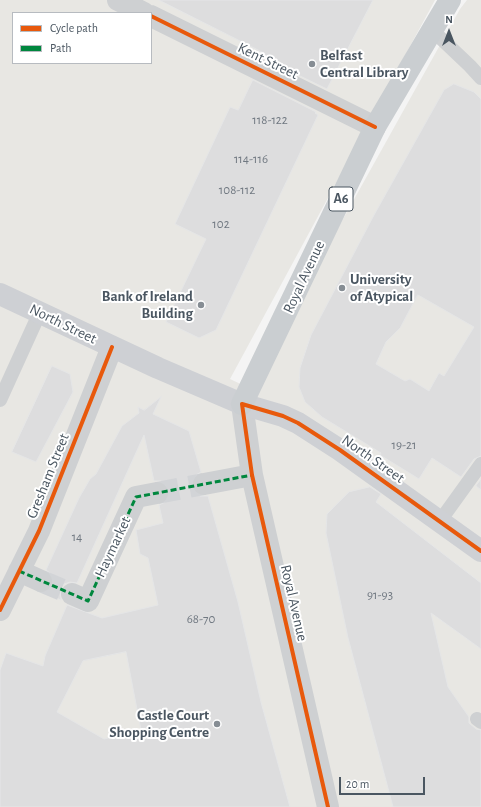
<!DOCTYPE html>
<html>
<head>
<meta charset="utf-8">
<style>
	body { margin:0 }
	#map { position:relative; width:481px; height:807px; overflow:hidden; background:#f4f4f4; font-family:"Alegreya Sans",sans-serif }
	canvas { display:block }
	.legend { position:absolute; left:12px; top:12px; width:140px; height:52px; box-sizing:border-box; background:#fff; border:1px solid #b7bbc0; margin:0; padding:5px 7px; list-style:none; font-size:12px; color:#4a5661 }
	.legend li { display:flex; align-items:center; gap:8px; height:20px }
	.legend b { width:20px; border:1px solid #b7bbc0 }
	.north { position:absolute; left:429px; top:12px; width:40px; height:40px; -webkit-text-stroke:3px #fff; paint-order:stroke; rotate:0deg; font-size:11px; font-weight:700; line-height:16px; text-align:center; color:#4a5661 }
	.north::after { content:''; display:block; margin:auto; width:14px; height:18px; background:#4a5661; clip-path:polygon(50% 0,100% 100%,50% 72%,0 100%) }
	.scale { position:absolute; left:339px; top:777px; width:86px; height:18px; box-sizing:border-box; border:2px solid #4a5661; border-top:0; padding-left:5px; font-size:12px; line-height:14px; white-space:nowrap; color:#4a5661; -webkit-text-stroke:3px #fff; paint-order:stroke }
</style>
</head>
<body>
<div id="map">
<canvas width="481" height="807"></canvas>
<ul class="legend">
<li><b style="height:5px;background:#e8590c"></b>Cycle path</li>
<li><b style="height:5px;background:#00873e"></b>Path</li>
</ul>
<div class="north">N</div>
<div class="scale">20 m</div>
</div>
<script>
const ctx = document.querySelector('canvas').getContext('2d');
ctx.lineJoin = 'round';
function fill(path, color) { ctx.fillStyle = color; ctx.fill(path, 'evenodd'); }
function trace(path, color, width, dash) { ctx.strokeStyle = color; ctx.lineWidth = width; ctx.lineCap = dash ? 'butt' : 'round'; ctx.setLineDash(dash || []); ctx.stroke(path); }
function drawText(font, color, halo, rows, align = 'center') {
  ctx.font = font + ' "Alegreya Sans",sans-serif'; ctx.lineWidth = 4; ctx.setLineDash([]); ctx.textBaseline = 'middle'; ctx.strokeStyle = halo; ctx.fillStyle = color; for (const [text, x, y, turn = 0] of rows) {
    ctx.save(); ctx.translate(x, y); ctx.rotate((+turn || 0) * Math.PI / 180); ctx.textAlign = isNaN(turn) ? turn : align; if (halo) ctx.strokeText(text, 0, 0); ctx.fillText(text, 0, 0); ctx.restore();
  }
}
const commercial = new Path2D(`
	M 0,0 L 435,0 L 230,379 L 249,388 L 460,9 L 467,0 L 481,0 L 481,807 L 0,807 ZM 13,13 L 151,13 L 151,63 L 13,63 Z`);
const building = new Path2D(`
	M 159,0 L 373,0 L 327,89 L 263,58 L 265,54 Z
	M 253,80 L 316,112 L 315,113 L 318,115 L 216,330 L 199,338 L 166,322 L 206,239 L 175,224 L 230,107 L 238,110 Z
	M 454,84 L 474,92 L 481,99 L 481,456 L 474,459 L 461,477 L 432,458 L 419,479 L 380,455 L 381,453 L 322,417 L 305,402 L 299,387 L 300,368 L 311,335 L 374,215 L 444,90 ZM 418,295 L 474,327 L 444,376 L 439,373 L 429,391 L 410,379 L 405,381 L 376,364 L 386,342 L 400,328 Z
	M 52,366 L 70,374 L 73,392 L 36,462 L 12,452 Z
	M 161,397 L 153,414 L 189,431 L 201,472 L 196,475 L 192,480 L 192,487 L 195,492 L 200,496 L 208,496 L 238,602 L 261,702 L 290,807 L 0,807 L 0,670 L 6,653 L 43,666 L 45,656 L 67,605 L 102,618 L 158,605 L 148,558 L 140,554 L 136,530 L 163,523 L 159,505 L 165,502 L 169,497 L 169,491 L 167,485 L 161,481 L 154,481 L 144,435 L 77,583 L 70,582 L 64,584 L 60,589 L 61,600 L 44,593 L 52,586 L 53,580 L 51,574 L 46,570 L 79,498 L 90,479 L 96,474 L 122,426 L 139,413 L 138,407 L 144,410 ZM 126,652 L 141,730 L 104,739 L 57,712 L 83,661 Z
	M 481,479 L 481,490 L 476,486 Z
	M 370,487 L 381,494 L 376,502 L 481,583 L 481,649 L 431,613 L 448,687 L 469,717 L 469,723 L 476,729 L 481,730 L 481,807 L 393,807 L 348,638 L 326,533 L 327,514 L 349,492 Z`);
const streetTunnel = new Path2D(`
	M 157,493 L 204,484
	M 41,581 L 72,594`);
const lane = new Path2D(`
	M 431,29 L 470,66 L 481,78
	M 0,400 L 40,312
	M 440,521 L 481,464
	M 477,719 L 481,722`);
const street = new Path2D(`
	M 118,0 L 144,13
	M 151,16 L 375,127
	M 242,404 L 252,475 L 328,807
	M 204,484 L 252,475
	M 19,571 L 41,581
	M 72,594 L 88,601 L 136,497 L 157,493
	M 0,610 L 39,531 L 112,347`);
const secondary = new Path2D(`
	M 0,294 L 158,368 L 242,404 L 283,416 L 298,423 L 340,450 L 481,551`);
const primary = new Path2D(`
	M 242,404 L 375,127 L 450,0`);
const quiet = new Path2D(`
	M 19,571 L 88,601 L 136,497 L 252,475`);
const cycleway = new Path2D(`
	M 151,16 L 375,127
	M 0,610 L 39,531 L 112,347
	M 328,807 L 252,475 L 242,404 L 283,416 L 298,423 L 340,450 L 481,551`);
const markers = [
	[312,64,4,"#868d94"],
	[342,288,4,"#868d94"],
	[201,305,4,"#868d94"],
	[217,724,4,"#868d94"]
];
const numberNames = [
	["118-122",270,120],
	["114-116",251,159],
	["108-112",237,190],
	["102",221,224],
	["19-21",404,445],
	["14",77,537],
	["91-93",380,595],
	["68-70",201,619]
];
const shields = [
	[341,199,24]
];
const shieldNames = [
	["A6",341,199]
];
const poiNames = [
	["Belfast",320,55],
	["Central Library",320,72],
	["University",350,279],
	["of Atypical",350,296],
	["Bank of Ireland",193,296,"right"],
	["Building",193,313,"right"],
	["Castle Court",209,715,"right"],
	["Shopping Centre",209,732,"right"]
];
const streetNames = [
	["Kent Street",268,61,26],
	["Royal Avenue",304,277,-65],
	["North Street",63,324,26],
	["North Street",373,459,35],
	["Gresham Street",48,476,-68],
	["Haymarket",113,547,-65],
	["Royal Avenue",294,603,77]
];
fill(commercial, '#e8e7e3');
fill(building, '#ddddde');
trace(building, '#e5e6e7', 1);
trace(streetTunnel, '#d2d4d7', 22, [22, 11]);
trace(lane, '#ced0d2', 14);
trace(street, '#ced0d2', 22);
trace(secondary, '#ced0d4', 22);
trace(primary, '#caced1', 22);
trace(quiet, '#00873e', 3, [6, 3]);
trace(cycleway, '#e8590c', 4);
for (const [x, y, r, color] of markers) { const dot = new Path2D(); dot.arc(x, y, r, 0, 2 * Math.PI); ctx.fillStyle = color; ctx.fill(dot); trace(dot, '#fff', 1.5); }
drawText('13px', '#707881', null, numberNames);
for (const [x, y, w] of shields) { const box = new Path2D(); box.roundRect(x - w / 2, y - 12, w, 24, 3); ctx.fillStyle = '#fff'; ctx.fill(box); trace(box, '#4a5661', 1); }
drawText('bold 14px', '#4a5661', null, shieldNames);
drawText('bold 15px', '#4a5661', '#fff', poiNames, 'left');
drawText('15px', '#4a5661', '#fff', streetNames);
</script>
</body>
</html>
